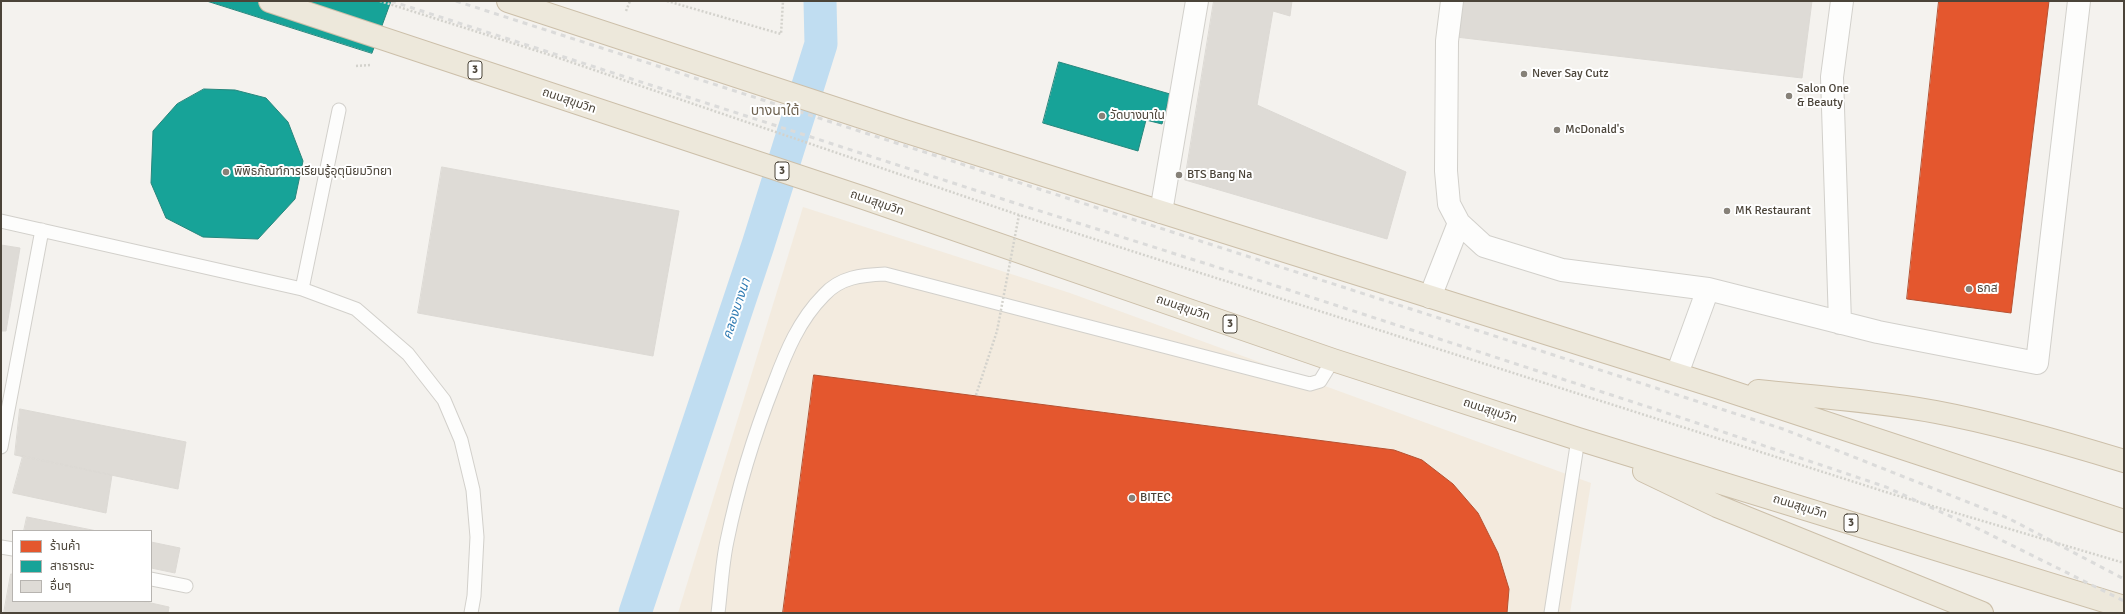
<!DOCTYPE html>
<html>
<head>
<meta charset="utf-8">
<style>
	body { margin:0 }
	#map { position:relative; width:2125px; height:614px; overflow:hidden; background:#f4f2ee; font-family:Signika,"Noto Sans Thai",sans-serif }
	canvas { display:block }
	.frame { position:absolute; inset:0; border:2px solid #4b4439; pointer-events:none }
	.legend { position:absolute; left:12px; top:530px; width:140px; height:72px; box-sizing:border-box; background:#fff; border:1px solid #b7b4b0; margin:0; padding:5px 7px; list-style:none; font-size:12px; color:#4b4439 }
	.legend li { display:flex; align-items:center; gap:8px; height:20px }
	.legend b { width:20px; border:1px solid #b7b4b0 }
</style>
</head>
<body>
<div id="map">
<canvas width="2125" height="614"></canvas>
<div class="frame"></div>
<ul class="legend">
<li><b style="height:11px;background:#e4572e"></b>ร้านค้า</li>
<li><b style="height:11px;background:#17a398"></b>สาธารณะ</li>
<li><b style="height:11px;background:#dedbd6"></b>อื่นๆ</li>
</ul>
</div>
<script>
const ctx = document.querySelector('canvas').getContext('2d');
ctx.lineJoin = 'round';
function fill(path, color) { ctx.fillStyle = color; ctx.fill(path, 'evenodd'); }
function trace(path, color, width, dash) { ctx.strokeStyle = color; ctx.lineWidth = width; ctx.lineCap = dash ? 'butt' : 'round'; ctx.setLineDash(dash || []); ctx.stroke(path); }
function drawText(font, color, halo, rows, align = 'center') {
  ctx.font = font + ' Signika,"Noto Sans Thai",sans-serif'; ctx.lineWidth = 4; ctx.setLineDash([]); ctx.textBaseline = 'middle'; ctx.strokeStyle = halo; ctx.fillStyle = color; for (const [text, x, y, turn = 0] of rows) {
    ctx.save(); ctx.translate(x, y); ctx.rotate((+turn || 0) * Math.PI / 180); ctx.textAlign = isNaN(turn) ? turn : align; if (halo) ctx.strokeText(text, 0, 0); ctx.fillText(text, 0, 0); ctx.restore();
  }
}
const commercial = new Path2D(`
	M 803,207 L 1070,293 L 1591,483 L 1570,613 L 678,613 Z`);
const shops = new Path2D(`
	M 1939,1 L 2049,1 L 2011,313 L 1907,299 Z
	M 814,375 L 1394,450 L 1422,460 L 1453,484 L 1478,513 L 1498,553 L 1509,589 L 1507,613 L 783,613 Z`);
const public = new Path2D(`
	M 207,1 L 391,1 L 372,53 Z
	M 1059,62 L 1170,94 L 1162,124 L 1146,120 L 1138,151 L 1043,123 Z
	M 204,89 L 235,90 L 266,98 L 288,122 L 303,161 L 295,199 L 258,239 L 203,237 L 166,218 L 151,183 L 153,131 L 177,104 Z`);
const canal = new Path2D(`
	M 635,613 L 758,245 L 821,44 L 820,1`);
const building = new Path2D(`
	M 1214,1 L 1292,1 L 1290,16 L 1273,11 L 1257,105 L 1406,172 L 1387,239 L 1185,180 Z
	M 1461,1 L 1812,1 L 1802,78 L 1456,37 Z
	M 442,167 L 679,211 L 653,356 L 418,313 Z
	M 1,245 L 20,248 L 6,331 L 1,331 Z
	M 20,409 L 186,442 L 178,489 L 15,455 Z
	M 23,456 L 112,475 L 106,513 L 13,493 Z
	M 27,517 L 97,531 L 24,531 Z
	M 151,542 L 180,548 L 175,573 L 151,568 Z
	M 11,574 L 13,574 L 13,601 L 142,601 L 169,607 L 168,613 L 4,613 Z`);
const path = new Path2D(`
	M 380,1 L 550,55 L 1019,215 L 1892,494 L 2124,563
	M 667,1 L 781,34 L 783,1
	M 626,11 L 630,1
	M 356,66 L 370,65`);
const lane = new Path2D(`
	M 1,221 L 302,289 L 356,309 L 408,354 L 444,400 L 461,440 L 473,490 L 477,537 L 474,596 L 471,613
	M 302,289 L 339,110
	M 1,447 L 42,230
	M 1,547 L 13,549
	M 151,579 L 186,586
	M 718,613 C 721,589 722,564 727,541 C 738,487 754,435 774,384 C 786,352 799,320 824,295 C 840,277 862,275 885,274 L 1310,384 L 1320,381 L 1333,360
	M 1551,613 L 1578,439`);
const street = new Path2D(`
	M 1452,1 L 1447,41 L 1446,171 L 1449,204 L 1459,223 L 1484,246 L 1562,270 L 1708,289 L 1878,332 L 2037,363 L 2079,1
	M 1161,212 L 1197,1
	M 1430,297 L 1459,223
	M 1840,323 L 1832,77 L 1842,1
	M 1677,374 L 1708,289`);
const highway = new Path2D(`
	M 270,1 L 864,198 L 1333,360 L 1578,439 L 2124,607
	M 508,1 L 901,130 L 1717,387 L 2124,521
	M 1758,391 C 1817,397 1877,401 1936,412 C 2000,424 2062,442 2124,461
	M 1644,471 L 1717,506 L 1982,613`);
const rail = new Path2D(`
	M 391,1 L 1021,205 L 1289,290 L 1682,418 L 1886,487 L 1983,531 L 2124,601
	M 456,1 L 1783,429 L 2008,518 L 2124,579`);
const pathBridge = new Path2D(`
	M 976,395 L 997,331 L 1019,215`);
const markers = [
	[1524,74,4,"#868178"],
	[1789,96,4,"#868178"],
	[1102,116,4,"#868178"],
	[1557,130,4,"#868178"],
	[226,172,4,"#868178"],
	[1179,175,4,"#868178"],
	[1727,211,4,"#868178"],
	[1969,289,4,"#868178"],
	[1132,498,4,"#868178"]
];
const shields = [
	[475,70,14],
	[782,171,14],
	[1230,324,14],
	[1851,523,14]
];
const shieldNames = [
	["3",475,70],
	["3",782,171],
	["3",1230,324],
	["3",1851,523]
];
const poiNames = [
	["Never Say Cutz",1532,74],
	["Salon One",1797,89],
	["& Beauty",1797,103],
	["วัดบางนาใน",1110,116],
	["McDonald's",1565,130],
	["พิพิธภัณฑ์การเรียนรู้อุตุนิยมวิทยา",234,172],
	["BTS Bang Na",1187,175],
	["MK Restaurant",1735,211],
	["ธกส",1977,289],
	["BITEC",1140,498]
];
const streetNames = [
	["ถนนสุขุมวิท",569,101,19],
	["ถนนสุขุมวิท",877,203,19],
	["ถนนสุขุมวิท",1183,308,19],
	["ถนนสุขุมวิท",1490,411,18],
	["ถนนสุขุมวิท",1800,507,17]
];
const waterNames = [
	["คลองบางนา",737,309,-72]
];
const quarterNames = [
	["บางนาใต้",775,111]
];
fill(commercial, '#f3ebdf');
fill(shops, '#e4572e');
trace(shops, '#b65131', 1);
fill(public, '#17a398');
trace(public, '#27867c', 1);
trace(canal, '#c0ddf1', 33);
fill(building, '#dedbd6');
trace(building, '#dcd9d4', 1);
trace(lane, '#d2d0cb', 15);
trace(street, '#d2d0cb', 24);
trace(highway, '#ccbfa9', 24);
trace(path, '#d3d2cc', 2.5, [2, 2]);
trace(lane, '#fdfdfc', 13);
trace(street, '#fdfdfc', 22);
trace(highway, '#ede8db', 22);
trace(rail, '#dbdbda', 3, [5, 5]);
trace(pathBridge, '#d3d2cc', 2.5, [2, 2]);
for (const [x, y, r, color] of markers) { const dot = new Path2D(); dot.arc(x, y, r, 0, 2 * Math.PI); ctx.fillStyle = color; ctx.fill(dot); trace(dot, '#fff', 1.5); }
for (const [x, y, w] of shields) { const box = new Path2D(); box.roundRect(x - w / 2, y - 9, w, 18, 3); ctx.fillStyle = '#fff'; ctx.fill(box); trace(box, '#4b4439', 1); }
drawText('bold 11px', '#4b4439', null, shieldNames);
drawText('12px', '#4b4439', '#fff', poiNames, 'left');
drawText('12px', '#4b4439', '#fff', streetNames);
drawText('italic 13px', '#2e7ab2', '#fff', waterNames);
drawText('14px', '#6e6250', '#fff', quarterNames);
</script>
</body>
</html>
